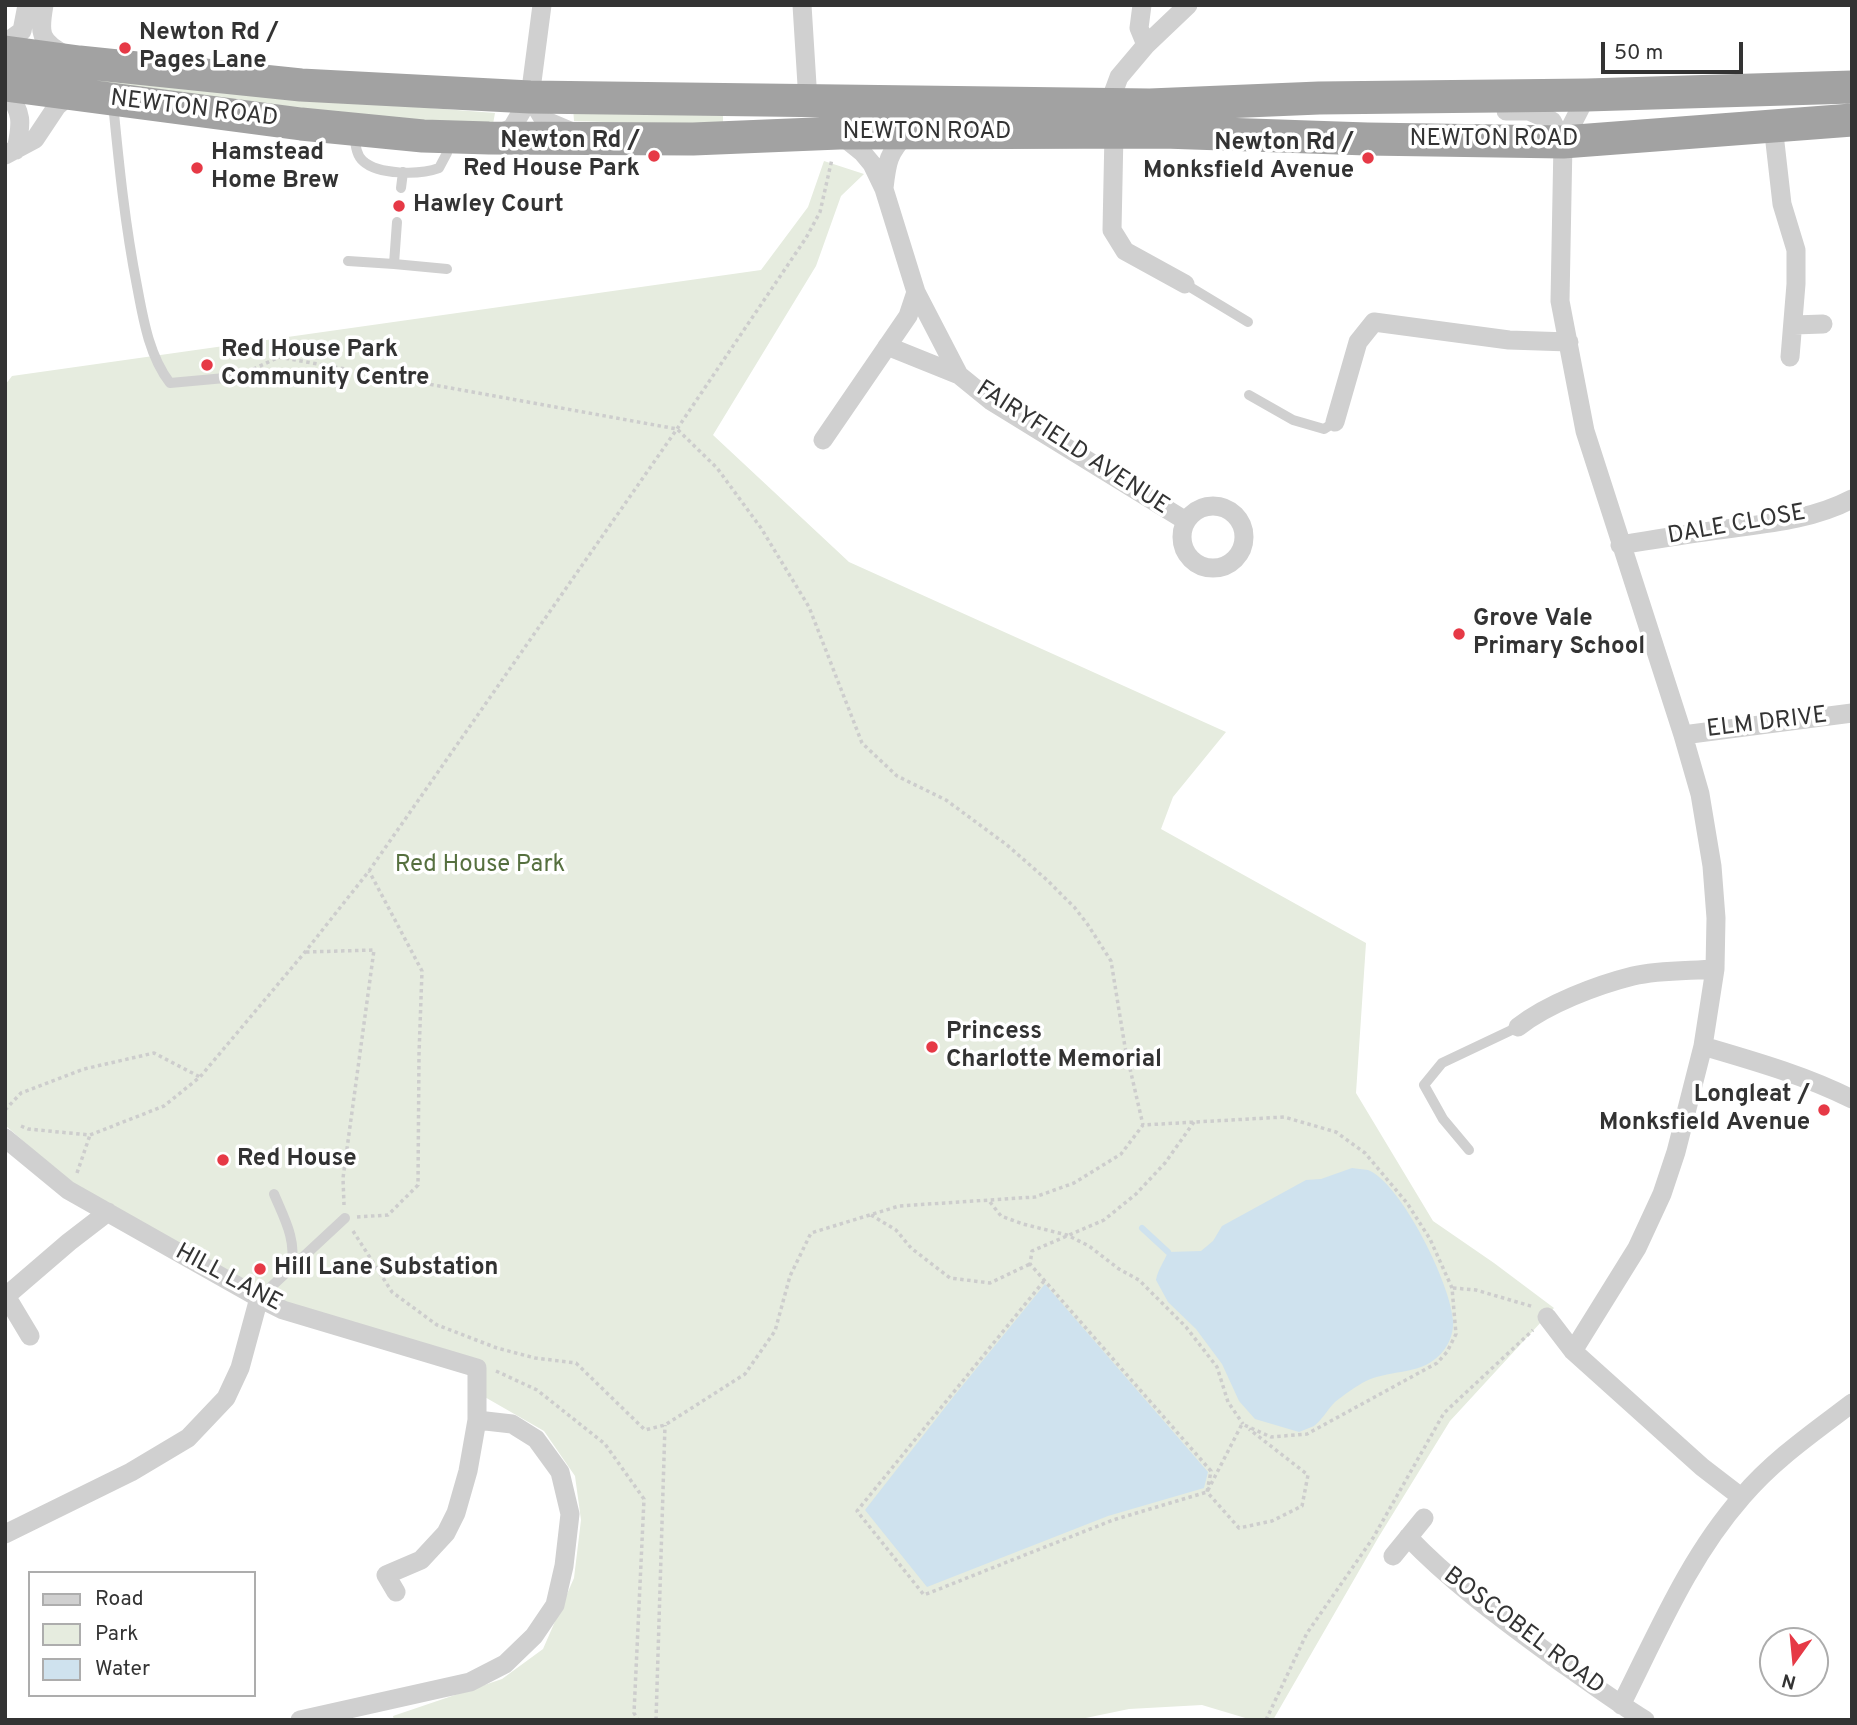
<!DOCTYPE html>
<html>
<head>
<meta charset="utf-8">
<style>
	body { margin:0 }
	#map { position:relative; width:1857px; height:1725px; overflow:hidden; background:#fff; font-family:Overpass,sans-serif }
	canvas { display:block }
	.frame { position:absolute; inset:0; border:7px solid #333; pointer-events:none }
	.legend { position:absolute; left:28px; top:1571px; width:228px; height:126px; box-sizing:border-box; background:#fff; border:2px solid #adadad; margin:0; padding:9px 12px; list-style:none; font-size:21px; color:#333 }
	.legend li { display:flex; align-items:center; gap:14px; height:35px }
	.legend b { width:35px; border:2px solid #adadad }
	.north { position:absolute; left:1759px; top:1627px; width:70px; height:70px; box-sizing:border-box; background:#fff; border:2px solid #adadad; border-radius:50%; rotate:195deg; font-size:19px; font-weight:700; line-height:28px; text-align:center; color:#333 }
	.north::after { content:''; display:block; margin:auto; width:24px; height:32px; background:#e63946; clip-path:polygon(50% 0,100% 100%,50% 72%,0 100%) }
	.scale { position:absolute; left:1601px; top:42px; width:142px; height:32px; box-sizing:border-box; border:4px solid #333; border-top:0; padding-left:9px; font-size:21px; line-height:24px; white-space:nowrap; color:#333; -webkit-text-stroke:5px #fff; paint-order:stroke }
</style>
</head>
<body>
<div id="map">
<canvas width="1857" height="1725"></canvas>
<div class="frame"></div>
<ul class="legend">
<li><b style="height:9px;background:#d0d0d0"></b>Road</li>
<li><b style="height:19px;background:#e6ecdf"></b>Park</li>
<li><b style="height:19px;background:#cfe2ee"></b>Water</li>
</ul>
<div class="north">N</div>
<div class="scale">50 m</div>
</div>
<script>
const ctx = document.querySelector('canvas').getContext('2d');
ctx.lineJoin = 'round';
function fill(path, color) { ctx.fillStyle = color; ctx.fill(path, 'evenodd'); }
function trace(path, color, width, dash) { ctx.strokeStyle = color; ctx.lineWidth = width; ctx.lineCap = dash ? 'butt' : 'round'; ctx.setLineDash(dash || []); ctx.stroke(path); }
function drawText(font, color, halo, rows, align = 'center') {
  ctx.font = font + ' Overpass,sans-serif'; ctx.lineWidth = 7; ctx.setLineDash([]); ctx.textBaseline = 'middle'; ctx.strokeStyle = halo; ctx.fillStyle = color; for (const [text, x, y, turn = 0] of rows) {
    ctx.save(); ctx.translate(x, y); ctx.rotate((+turn || 0) * Math.PI / 180); ctx.textAlign = isNaN(turn) ? turn : align; if (halo) ctx.strokeText(text, 0, 0); ctx.fillText(text, 0, 0); ctx.restore();
  }
}
const green = new Path2D(`
	M 5,62 L 391,105 L 495,113 L 493,124 L 419,126 L 5,74 Z
	M 573,107 L 723,111 L 723,126 L 574,121 Z
	M 824,161 L 864,174 L 841,196 L 816,266 L 713,435 L 849,562 L 1226,732 L 1173,797 L 1161,829 L 1366,943 L 1356,1093 L 1433,1221 L 1494,1263 L 1554,1308 L 1450,1421 L 1378,1538 L 1273,1720 L 1252,1720 L 1202,1705 L 1129,1709 L 1076,1720 L 394,1720 L 393,1716 L 502,1679 L 543,1649 L 574,1578 L 581,1520 L 575,1476 L 544,1431 L 483,1396 L 480,1361 L 274,1298 L 73,1185 L 5,1125 L 5,385 L 12,376 L 761,270 L 808,207 Z`);
const water = new Path2D(`
	M 1352,1168 C 1356,1169 1363,1169 1368,1170 C 1402,1184 1451,1285 1453,1320 C 1454,1331 1450,1342 1444,1350 C 1423,1377 1394,1368 1366,1381 C 1356,1386 1344,1395 1335,1402 C 1328,1409 1322,1420 1314,1426 C 1309,1428 1304,1430 1299,1432 L 1255,1419 L 1239,1401 L 1222,1364 L 1196,1329 L 1168,1302 L 1156,1280 C 1158,1269 1164,1262 1168,1252 L 1201,1251 L 1213,1241 L 1222,1226 L 1306,1180 L 1321,1179 Z
	M 1045,1284 L 1208,1472 L 1204,1488 L 1108,1516 L 927,1587 L 865,1510 L 954,1396 Z`);
const stream = new Path2D(`
	M 1142,1228 L 1168,1252`);
const path = new Path2D(`
	M 247,372 L 279,357 L 677,429 L 717,468 L 761,528 L 809,607 L 862,743 L 897,776 L 946,800 L 1007,845 L 1047,880 L 1075,908 L 1088,925 L 1111,961 L 1125,1047 L 1143,1125
	M 306,952 L 374,950 L 343,1178 L 344,1205
	M 5,1110 L 21,1093 L 84,1069 L 154,1053 L 200,1077
	M 1194,1122 L 1165,1163 L 1136,1194 L 1104,1220 L 1032,1251 L 1030,1264 L 1211,1471 L 1207,1492 L 1239,1528 L 1272,1521 L 1302,1506 L 1308,1475 L 1249,1429
	M 21,1126 L 28,1129 L 90,1135 L 164,1106 L 200,1077 L 305,952 L 369,871 L 677,429 L 806,238 L 820,212 L 832,159
	M 77,1173 L 90,1135
	M 990,1202 L 1001,1216 L 1023,1224 L 1067,1235 L 1089,1246 L 1119,1269 L 1139,1280 L 1186,1327 L 1217,1367 L 1228,1402 L 1243,1424
	M 871,1215 L 896,1230 L 911,1248 L 950,1278 L 990,1283 L 1030,1264
	M 357,1217 L 388,1215 L 418,1185 L 419,1054 L 422,971 L 369,871
	M 353,1231 L 392,1292 L 437,1325 L 497,1348 L 535,1358 L 576,1363 L 645,1430 L 665,1425 L 745,1374 L 775,1331 L 790,1276 L 811,1233 L 899,1206 L 1035,1197 L 1074,1183 L 1121,1154 L 1143,1125 L 1284,1117 L 1336,1132 L 1365,1153 L 1407,1203 L 1430,1239 L 1452,1288 L 1456,1334 L 1447,1352 L 1437,1363 L 1307,1434 L 1271,1437 L 1242,1424
	M 1044,1281 L 857,1511 L 924,1595 L 1113,1520 L 1207,1492 L 1242,1424
	M 1453,1288 L 1476,1290 L 1534,1307
	M 496,1371 L 537,1390 L 605,1444 L 644,1499 L 634,1713 L 638,1720
	M 656,1720 L 665,1425
	M 1266,1720 L 1307,1633 L 1373,1538 L 1444,1413 L 1533,1330`);
const service = new Path2D(`
	M 113,103 C 119,165 125,225 137,286 C 143,318 149,356 170,383 L 236,377
	M 355,135 C 355,144 356,155 363,161 C 378,175 420,175 439,168 L 447,153 L 449,141
	M 401,188 L 403,172
	M 397,222 L 394,264 L 447,269
	M 348,261 L 394,264
	M 1185,284 L 1248,322
	M 1249,395 L 1293,420 L 1324,429 L 1335,422
	M 1469,1150 L 1443,1119 L 1424,1085 L 1442,1063 L 1518,1027
	M 274,1194 C 284,1218 297,1240 291,1267
	M 259,1298 L 345,1218`);
const minor = new Path2D(`
	M 44,5 C 39,33 39,41 66,55
	M 802,5 L 808,101
	M 1142,5 L 1139,28 L 1146,45
	M 5,43 L 22,31 L 27,5
	M 5,89 C 23,113 22,122 16,150
	M 530,97 L 544,120 L 570,131
	M 1109,104 L 1119,77 L 1146,45 L 1188,5
	M 1506,111 L 1529,111 L 1552,121 L 1563,142
	M 1773,125 L 1782,204 L 1796,250 L 1796,284 L 1790,357
	M 1114,133 L 1112,230 L 1125,251 L 1185,284
	M 496,135 L 512,128 L 530,97 L 542,5
	M 841,135 L 862,152 L 872,164 L 884,189 L 916,292 L 959,375
	M 5,155 L 35,139 L 57,106 L 71,94
	M 884,188 C 887,161 888,154 907,133
	M 1794,325 L 1823,324
	M 887,346 L 959,375 L 991,401 L 1186,521
	M 1335,422 L 1358,342 L 1374,322 L 1509,340 L 1569,342
	M 823,440 L 908,316 L 916,292
	M1182 537a31 31 0 1 1 62 0a31 31 0 1 1-62 0Z
	M 1620,545 C 1651,540 1681,535 1711,531 C 1758,524 1808,522 1852,499
	M 1683,735 L 1852,713
	M 1518,1027 C 1547,1004 1597,985 1633,976 C 1659,970 1689,971 1715,969
	M 1703,1046 C 1754,1061 1804,1075 1852,1099
	M 5,1138 L 68,1190 L 259,1298 L 283,1310 L 477,1368 L 477,1420 L 468,1471 L 456,1513 L 446,1533 L 421,1560 L 386,1575 L 396,1592
	M 6,1296 L 30,1336
	M 5,1297 L 69,1242 L 108,1212
	M 1547,1317 L 1573,1351 L 1702,1467 L 1741,1497
	M 1573,1351 L 1637,1248 L 1662,1194 L 1676,1152 L 1703,1046 L 1715,969 L 1716,918 L 1712,866 L 1700,794 L 1683,735 L 1585,431 L 1560,301 L 1563,142 L 1587,95
	M 5,1534 L 131,1472 L 188,1438 L 226,1398 L 240,1368 L 259,1298
	M 1408,1537 C 1451,1582 1502,1619 1552,1656 C 1583,1678 1613,1700 1645,1720
	M 1393,1556 L 1424,1518
	M 1621,1705 C 1657,1634 1689,1557 1742,1497 C 1773,1460 1814,1432 1852,1403
	M 300,1720 L 470,1682 L 505,1664 L 534,1636 L 555,1605 L 564,1566 L 570,1514 L 560,1472 L 536,1439 L 512,1424 L 477,1420`);
const trunk = new Path2D(`
	M 5,52 L 79,62 L 301,85 L 530,97 L 1150,105 L 1319,98 L 1587,95 L 1852,87
	M 5,85 L 301,124 L 423,136 L 489,138 L 693,139 L 839,133 L 1164,132 L 1367,139 L 1563,142 L 1852,120`);
const markers = [
	[125,48,7,"#e63946"],
	[654,156,7,"#e63946"],
	[1368,158,7,"#e63946"],
	[197,168,7,"#e63946"],
	[399,206,7,"#e63946"],
	[207,365,7,"#e63946"],
	[1459,634,7,"#e63946"],
	[932,1047,7,"#e63946"],
	[1824,1110,7,"#e63946"],
	[223,1160,7,"#e63946"],
	[260,1269,7,"#e63946"]
];
const poiNames = [
	["Newton Rd /",139,34],
	["Pages Lane",139,62],
	["Newton Rd /",640,142,"right"],
	["Red House Park",640,170,"right"],
	["Newton Rd /",1354,144,"right"],
	["Monksfield Avenue",1354,172,"right"],
	["Hamstead",211,154],
	["Home Brew",211,182],
	["Hawley Court",413,206],
	["Red House Park",221,351],
	["Community Centre",221,379],
	["Grove Vale",1473,620],
	["Primary School",1473,648],
	["Princess",946,1033],
	["Charlotte Memorial",946,1061],
	["Longleat /",1810,1096,"right"],
	["Monksfield Avenue",1810,1124,"right"],
	["Red House",237,1160],
	["Hill Lane Substation",274,1269]
];
const streetNames = [
	["NEWTON ROAD",194,110,7],
	["NEWTON ROAD",927,133],
	["NEWTON ROAD",1494,140],
	["FAIRYFIELD AVENUE",1072,449,33],
	["DALE CLOSE",1737,526,-10],
	["ELM DRIVE",1767,724,-7],
	["HILL LANE",228,1279,28],
	["BOSCOBEL ROAD",1523,1632,37]
];
const parkNames = [
	["Red House Park",480,866]
];
fill(green, '#e6ecdf');
fill(water, '#cfe2ee');
trace(stream, '#cfe2ee', 6);
trace(path, '#cdcdcd', 3.5, [3.5, 3.5]);
trace(service, '#d0d0d0', 10);
trace(minor, '#d0d0d0', 19);
trace(trunk, '#a2a2a2', 33);
for (const [x, y, r, color] of markers) { const dot = new Path2D(); dot.arc(x, y, r, 0, 2 * Math.PI); ctx.fillStyle = color; ctx.fill(dot); trace(dot, '#fff', 2.5); }
drawText('bold 24px', '#333', '#fff', poiNames, 'left');
drawText('24px', '#333', '#fff', streetNames);
drawText('24px', '#56703f', '#fff', parkNames);
</script>
</body>
</html>
